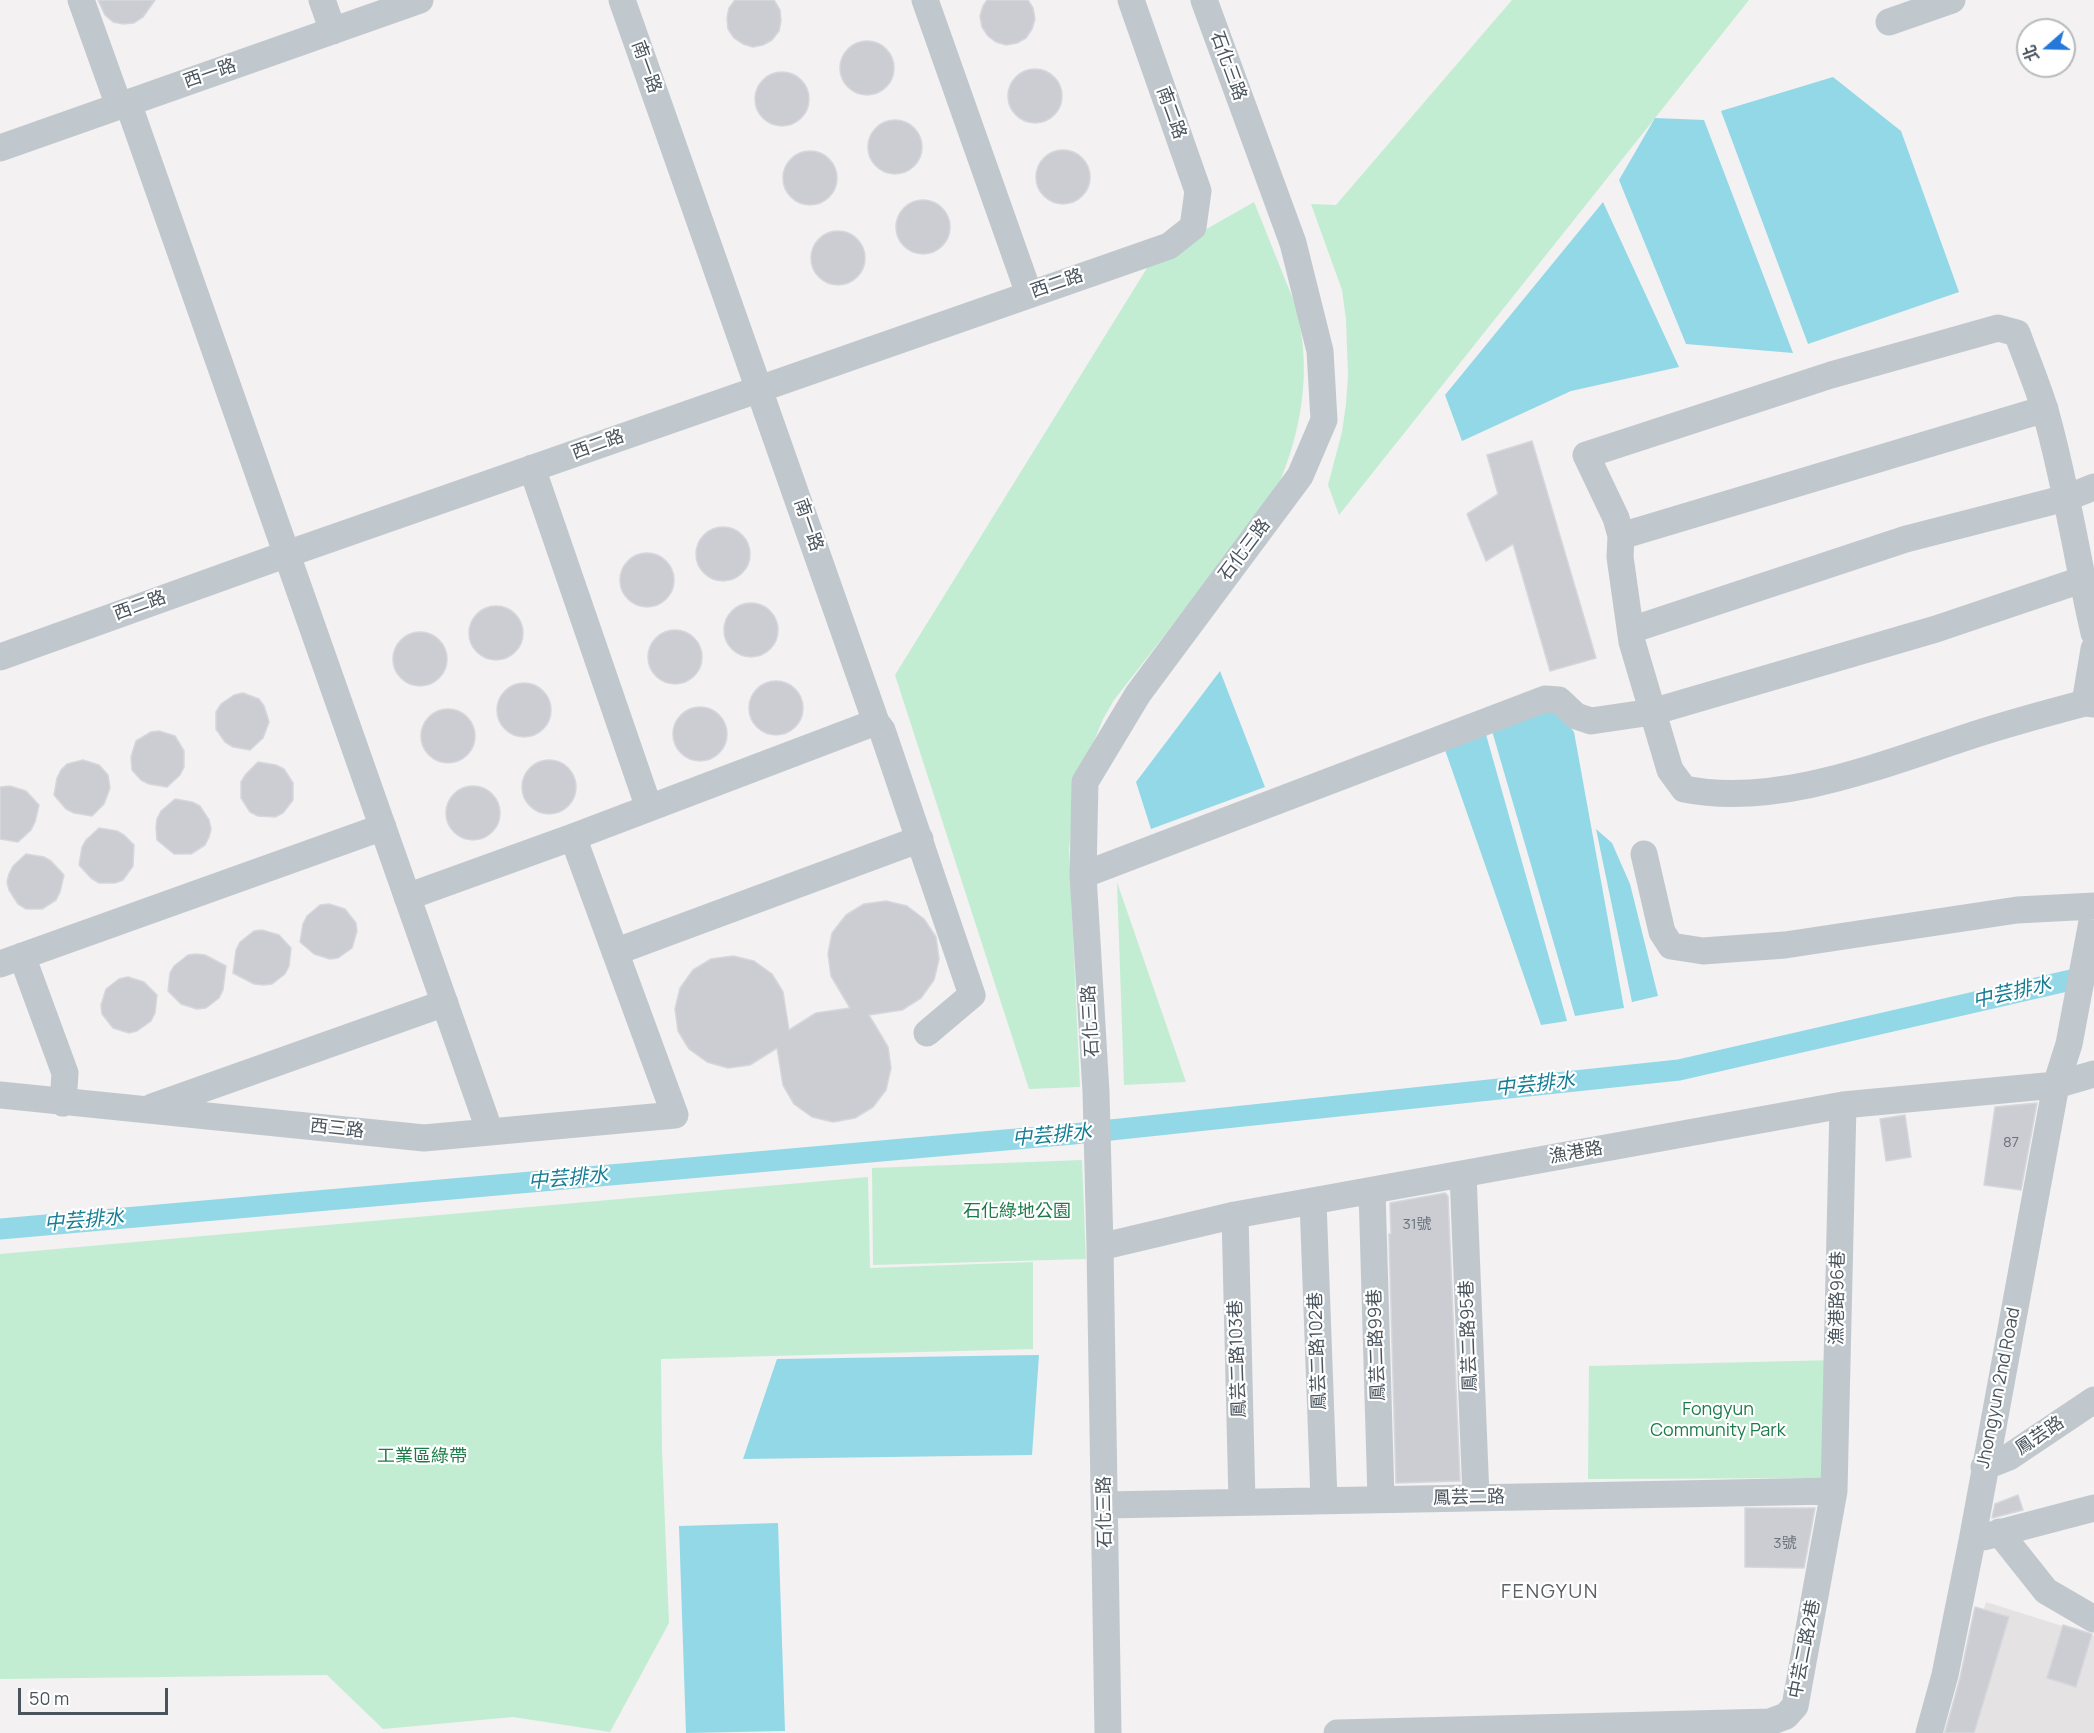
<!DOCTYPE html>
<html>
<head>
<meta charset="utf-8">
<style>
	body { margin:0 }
	#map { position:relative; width:2094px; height:1733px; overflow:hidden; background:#f3f1f1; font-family:Manrope,"Noto Sans TC",sans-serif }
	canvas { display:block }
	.north { position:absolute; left:2016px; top:18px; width:60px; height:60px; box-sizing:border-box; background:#fff; border:2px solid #b7bbbe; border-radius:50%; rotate:250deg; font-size:16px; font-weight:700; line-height:24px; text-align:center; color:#4a545d }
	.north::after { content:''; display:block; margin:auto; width:21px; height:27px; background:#2478d9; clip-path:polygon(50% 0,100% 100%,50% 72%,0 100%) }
	.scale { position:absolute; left:18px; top:1688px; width:150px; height:27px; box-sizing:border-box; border:3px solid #4a545d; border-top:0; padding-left:8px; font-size:18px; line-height:21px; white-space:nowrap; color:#4a545d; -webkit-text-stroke:4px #fff; paint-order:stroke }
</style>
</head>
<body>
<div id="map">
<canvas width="2094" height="1733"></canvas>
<div class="north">北</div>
<div class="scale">50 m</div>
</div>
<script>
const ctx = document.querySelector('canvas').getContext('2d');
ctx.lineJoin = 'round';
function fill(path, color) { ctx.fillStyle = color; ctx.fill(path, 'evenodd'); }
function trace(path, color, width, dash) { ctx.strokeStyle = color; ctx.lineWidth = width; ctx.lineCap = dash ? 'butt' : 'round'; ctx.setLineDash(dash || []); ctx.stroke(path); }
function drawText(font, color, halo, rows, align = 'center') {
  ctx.font = font + ' Manrope,"Noto Sans TC",sans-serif'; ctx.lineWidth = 4.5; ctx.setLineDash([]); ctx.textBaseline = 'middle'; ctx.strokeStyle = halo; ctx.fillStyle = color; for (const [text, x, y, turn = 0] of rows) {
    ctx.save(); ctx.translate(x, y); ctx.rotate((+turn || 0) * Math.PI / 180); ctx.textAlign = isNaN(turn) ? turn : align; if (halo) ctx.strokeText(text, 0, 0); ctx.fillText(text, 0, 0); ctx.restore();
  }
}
const education = new Path2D(`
	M 1986,1602 L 2094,1636 L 2094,1733 L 1943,1733 Z`);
const green = new Path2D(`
	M 1512,0 L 1749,0 L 1339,515 L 1328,485 L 1342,432 L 1346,404 L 1348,376 L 1346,319 L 1342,290 L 1311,204 L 1336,205 Z
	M 1254,202 C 1264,226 1273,250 1283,274 C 1287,285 1293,297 1296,308 C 1313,372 1301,436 1274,495 L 1114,700 L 1103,719 L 1086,761 L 1072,819 L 1069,849 L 1080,1087 L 1029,1089 L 895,675 L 1152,260 Z
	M 1117,882 L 1186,1082 L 1124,1085 Z
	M 1082,1160 L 1086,1259 L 873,1265 L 872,1168 Z
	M 868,1177 L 870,1268 L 1033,1262 L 1033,1349 L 661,1359 L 662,1449 L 669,1623 L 610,1732 L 513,1717 L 383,1729 L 327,1675 L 0,1679 L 0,1254 Z
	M 1834,1360 L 1830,1478 L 1588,1479 L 1589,1366 Z`);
const water = new Path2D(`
	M 1833,77 L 1901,131 L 1959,292 L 1808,344 L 1721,111 Z
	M 1655,118 L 1704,120 L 1793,353 L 1686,344 L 1619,180 Z
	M 1603,202 L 1679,367 L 1571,391 L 1462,441 L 1445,395 Z
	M 1220,671 L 1265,787 L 1151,829 L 1136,782 Z
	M 1554,706 L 1574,732 L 1624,1008 L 1575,1016 L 1490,724 Z
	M 1485,731 L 1567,1021 L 1541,1025 L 1444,747 Z
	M 1596,829 L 1612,843 L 1630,884 L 1658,996 L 1632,1002 Z
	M 1039,1355 L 1032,1455 L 743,1459 L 777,1359 Z
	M 778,1523 L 785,1731 L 686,1733 L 679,1526 Z`);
const canal = new Path2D(`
	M 0,1229 L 1073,1134 L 1679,1070 L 2093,975`);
const building = new Path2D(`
	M 98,0 L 155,0 L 143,17 L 134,23 L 123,24 L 113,22 L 105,15 Z
	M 735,0 L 774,0 L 780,10 L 781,21 L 779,31 L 772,40 L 763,45 L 753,47 L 743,44 L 734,38 L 728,29 L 727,18 L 729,8 Z
	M 987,0 L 1028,0 L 1033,8 L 1035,19 L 1032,29 L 1026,38 L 1017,43 L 1006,45 L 996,42 L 988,36 L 982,27 L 980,16 L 983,6 Z
	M840 68a27 27 0 1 1 54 0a27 27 0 1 1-54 0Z
	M1008 96a27 27 0 1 1 54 0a27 27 0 1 1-54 0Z
	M755 99a27 27 0 1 1 54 0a27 27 0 1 1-54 0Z
	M868 147a27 27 0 1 1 54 0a27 27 0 1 1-54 0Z
	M1036 177a27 27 0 1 1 54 0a27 27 0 1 1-54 0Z
	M783 178a27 27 0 1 1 54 0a27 27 0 1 1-54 0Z
	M896 227a27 27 0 1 1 54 0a27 27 0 1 1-54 0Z
	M811 258a27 27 0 1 1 54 0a27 27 0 1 1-54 0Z
	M 1532,441 L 1596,658 L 1550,671 L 1513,544 L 1486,561 L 1467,514 L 1498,494 L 1487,455 Z
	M696 554a27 27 0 1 1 54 0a27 27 0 1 1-54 0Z
	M620 580a27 27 0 1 1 54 0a27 27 0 1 1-54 0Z
	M724 630a27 27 0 1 1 54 0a27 27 0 1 1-54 0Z
	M469 633a27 27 0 1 1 54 0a27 27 0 1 1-54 0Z
	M648 657a27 27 0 1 1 54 0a27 27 0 1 1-54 0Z
	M393 659a27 27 0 1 1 54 0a27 27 0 1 1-54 0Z
	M749 708a27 27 0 1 1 54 0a27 27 0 1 1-54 0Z
	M497 710a27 27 0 1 1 54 0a27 27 0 1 1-54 0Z
	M 243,693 L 259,699 L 264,706 L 269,722 L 263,738 L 250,750 L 233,747 L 225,742 L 216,729 L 216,712 L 221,704 L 234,695 Z
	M673 734a27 27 0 1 1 54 0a27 27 0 1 1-54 0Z
	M421 736a27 27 0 1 1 54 0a27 27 0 1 1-54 0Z
	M 159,731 L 175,736 L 184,751 L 184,767 L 180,775 L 167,787 L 149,784 L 141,780 L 132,770 L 131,757 L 136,741 L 151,732 Z
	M 83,760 L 99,765 L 108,775 L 110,788 L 104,804 L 92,816 L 74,813 L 66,809 L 54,795 L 57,778 L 61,770 L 67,764 Z
	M522 787a27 27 0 1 1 54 0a27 27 0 1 1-54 0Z
	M 258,762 L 276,765 L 284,769 L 293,783 L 293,800 L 283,813 L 275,817 L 258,816 L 250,812 L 241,798 L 241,782 L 246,774 Z
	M 10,786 L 26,791 L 39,805 L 35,822 L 31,830 L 18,842 L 0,839 L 0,787 Z
	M446 813a27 27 0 1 1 54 0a27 27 0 1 1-54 0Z
	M 175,799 L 192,802 L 200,806 L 209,820 L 211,829 L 209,837 L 205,845 L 191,854 L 174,854 L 157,840 L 156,827 L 157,819 L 161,811 Z
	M 99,828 L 117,831 L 124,835 L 134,845 L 133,866 L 123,880 L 115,883 L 99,883 L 91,878 L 79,865 L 82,847 L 86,840 Z
	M 26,854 L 44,857 L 51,861 L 64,875 L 60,892 L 56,900 L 42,909 L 26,909 L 18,904 L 9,890 L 7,882 L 9,874 L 13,866 Z
	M 886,901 L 907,906 L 924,919 L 936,937 L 939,959 L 934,980 L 921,998 L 902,1010 L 869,1015 L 888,1047 L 891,1068 L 886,1090 L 873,1107 L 855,1118 L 833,1122 L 812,1117 L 794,1104 L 783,1085 L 777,1048 L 750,1065 L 728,1068 L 707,1062 L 689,1049 L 678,1031 L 675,1009 L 680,988 L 693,970 L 711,959 L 733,956 L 754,961 L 772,974 L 783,992 L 789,1030 L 816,1013 L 850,1008 L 831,976 L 828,954 L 832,933 L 846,915 L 864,904 Z
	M 329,904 L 345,909 L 356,923 L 357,931 L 352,948 L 338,958 L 330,959 L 314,954 L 300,942 L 303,924 L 307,916 L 320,905 Z
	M 262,930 L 279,935 L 291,948 L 289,966 L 285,974 L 272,984 L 263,985 L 254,984 L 233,973 L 236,950 L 240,942 L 254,931 Z
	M 196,954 L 205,955 L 226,966 L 223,990 L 219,998 L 206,1008 L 197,1009 L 181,1004 L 168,991 L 170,973 L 174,966 L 188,955 Z
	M 128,977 L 144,982 L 157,995 L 155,1013 L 151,1021 L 137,1031 L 129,1033 L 113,1028 L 102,1014 L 101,1005 L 106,989 L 119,979 Z
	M 2037,1103 L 2021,1190 L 1984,1185 L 1995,1107 Z
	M 1905,1115 L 1911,1157 L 1886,1161 L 1880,1119 Z
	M 1445,1193 L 1448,1196 L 1460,1481 L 1396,1483 L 1389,1234 L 1391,1234 L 1390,1203 Z
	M 2018,1495 L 2023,1510 L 1992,1518 L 1995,1504 Z
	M 1745,1508 L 1815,1508 L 1804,1568 L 1745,1567 Z
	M 1975,1607 L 2009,1617 L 1974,1733 L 1945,1733 L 1960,1678 Z
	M 2063,1625 L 2092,1634 L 2076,1687 L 2047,1678 Z`);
const minor = new Path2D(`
	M 81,0 L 119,106
	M 322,0 L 333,31
	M 622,0 L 876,722 L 882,730 L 972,995 L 927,1033
	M 925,0 L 1029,294
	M 1889,22 L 1952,0
	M 128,103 L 490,1132
	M 0,148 L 420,0
	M 532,468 L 649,808
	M 1621,536 L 2045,409
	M 1631,630 L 1906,539 L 2066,498 L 2094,487
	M 2094,633 C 2077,559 2066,483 2045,410 C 2037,384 2026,358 2017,333 L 1998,328 L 1831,375 L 1586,455 L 1616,518 L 1621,536 L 1620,557 L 1632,642 L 1670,770 L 1684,789 C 1775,807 1876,767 1961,739 C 2002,725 2043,714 2085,703 L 2094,704
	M 0,657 L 287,554 L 1169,246 L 1193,227 L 1198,191 L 1131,0
	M 2085,703 L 2094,649
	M 1644,854 L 1662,932 L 1671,946 L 1703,951 L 1785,945 L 2017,910 L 2094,906
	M 1083,875 L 1545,699 L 1559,700 L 1576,716 L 1591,721 L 1652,712 L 1936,629 L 2081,580
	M 407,897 L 573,837 L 876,722
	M 615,952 L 920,839
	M 22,956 L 65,1073 L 63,1103
	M 0,964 L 383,827
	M 0,1095 L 424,1138 L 675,1115 L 573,837
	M 152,1107 L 445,1003
	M 1463,1174 L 1476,1497
	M 1372,1191 L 1381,1499
	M 1313,1201 L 1324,1500
	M 1235,1215 L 1242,1502
	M 1100,1247 L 1235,1215 L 1843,1105 L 2056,1085 L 2094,1074
	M 1984,1467 L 2009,1457 L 2094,1400
	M 1105,1505 L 1834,1491
	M 1999,1532 L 2046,1591 L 2094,1619
	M 1984,1537 L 2094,1508
	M 1108,1733 L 1100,1247 L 1096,1092 L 1083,875 L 1085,782 L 1138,694 L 1300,476 L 1324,420 L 1320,351 L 1293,243 L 1204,0
	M 1337,1733 L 1770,1722 L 1786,1716 L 1795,1706 L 1834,1491 L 1843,1105
	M 1929,1733 L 1945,1675 L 1972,1541 L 2056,1085 L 2069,1044 L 2094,911`);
const numberNames = [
	["87",2011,1143],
	["31號",1417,1225],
	["3號",1785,1544]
];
const streetNames = [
	["石化三路",1228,66,70],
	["南一路",646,67,70],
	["西一路",210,74,-19],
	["南二路",1171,113,70],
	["西二路",1057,284,-19],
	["西二路",598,445,-20],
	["南一路",808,525,71],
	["石化三路",1245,550,-53],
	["西二路",140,606,-20],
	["石化三路",1091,1021,-93],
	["西三路",337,1129,6],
	["漁港路",1576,1153,-10],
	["漁港路96巷",1838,1298,-89],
	["鳳芸二路95巷",1469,1336,-92],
	["鳳芸二路99巷",1377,1345,-92],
	["鳳芸二路102巷",1318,1351,-92],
	["鳳芸二路103巷",1238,1359,-92],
	["Jhongyun 2nd Road",1999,1388,-79],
	["鳳芸路",2040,1436,-34],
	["鳳芸二路",1469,1498,-1],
	["石化三路",1105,1512,-91],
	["中芸二路2巷",1805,1649,-79]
];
const parkNames = [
	["石化綠地公園",1017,1212],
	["Fongyun",1718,1410],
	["Community Park",1718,1431],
	["工業區綠帶",422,1457]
];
const waterNames = [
	["中芸排水",2012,993,-13],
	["中芸排水",1535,1085,-6],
	["中芸排水",1052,1136,-5],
	["中芸排水",568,1179,-5],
	["中芸排水",84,1221,-5]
];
const neighbourhoodNames = [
	["FENGYUN",1550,1592]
];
fill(education, '#e4e2e2');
fill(green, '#c3edd2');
fill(water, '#92d8e7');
trace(canal, '#92d8e7', 21);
fill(building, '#cbcdd3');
trace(building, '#d5d7dc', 1.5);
trace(minor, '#c0c8ce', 27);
drawText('15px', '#6a727a', null, numberNames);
drawText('18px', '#4a545d', '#fff', streetNames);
drawText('18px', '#1d7b4a', '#fff', parkNames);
drawText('italic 20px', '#157e95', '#fff', waterNames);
ctx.letterSpacing = '1.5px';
drawText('20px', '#5d6165', '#fff', neighbourhoodNames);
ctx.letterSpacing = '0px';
</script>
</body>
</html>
